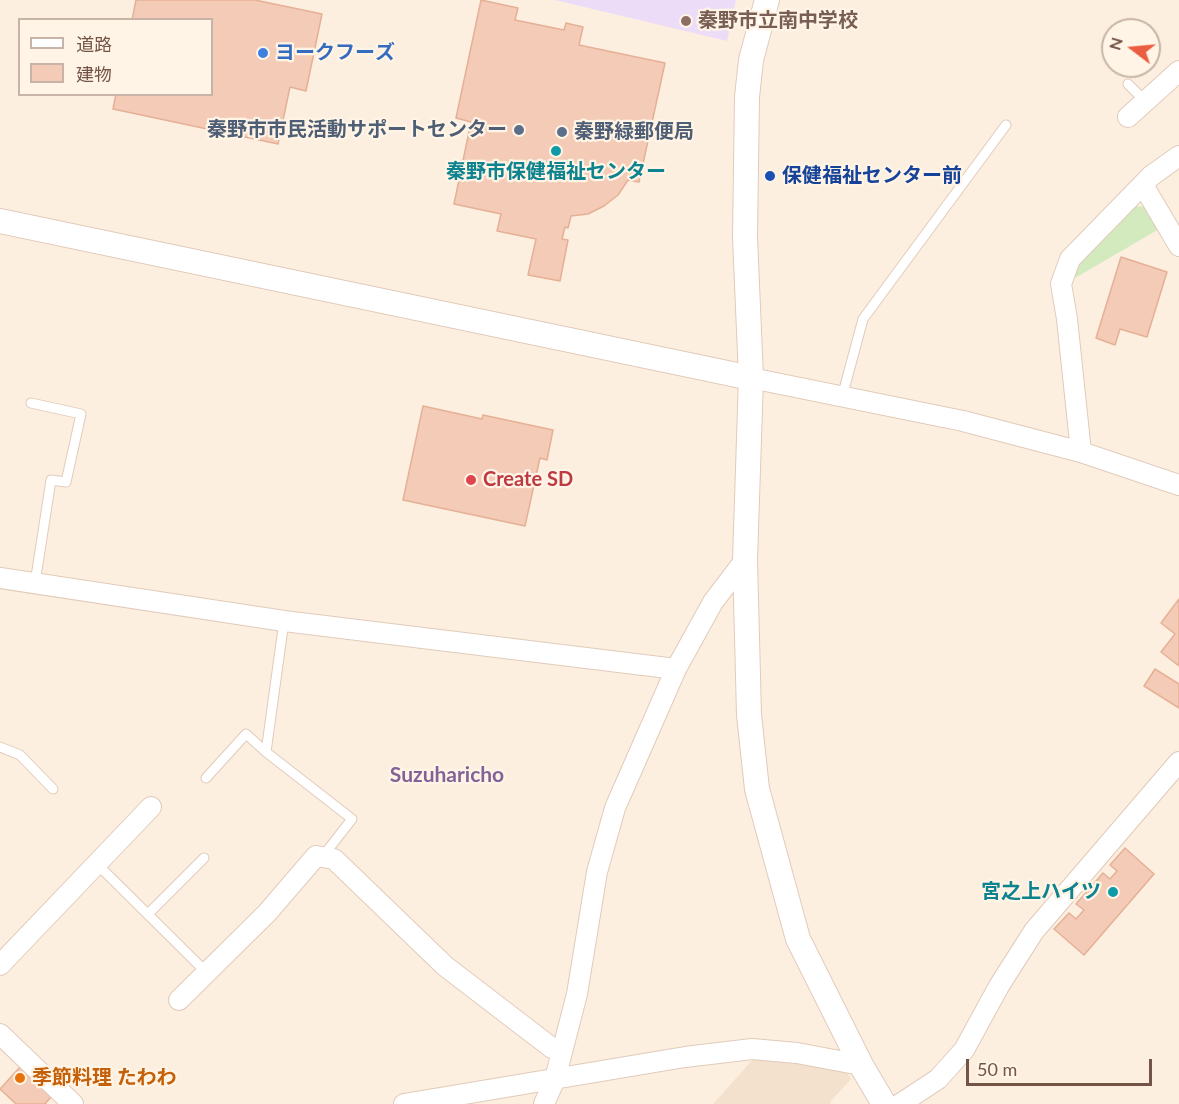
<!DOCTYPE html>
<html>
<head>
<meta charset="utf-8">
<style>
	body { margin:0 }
	#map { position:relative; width:1179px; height:1104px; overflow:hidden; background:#fdefdf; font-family:Lato,"Noto Sans JP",sans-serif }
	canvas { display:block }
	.legend { position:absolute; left:18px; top:18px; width:195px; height:78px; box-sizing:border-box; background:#fff4e6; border:2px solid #c7b4a6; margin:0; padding:8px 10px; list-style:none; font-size:18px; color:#735446 }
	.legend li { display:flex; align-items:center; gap:12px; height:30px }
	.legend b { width:30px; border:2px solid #c7b4a6 }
	.north { position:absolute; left:1101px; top:18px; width:60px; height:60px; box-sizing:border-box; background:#fff4e6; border:2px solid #c7b4a6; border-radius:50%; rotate:286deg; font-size:16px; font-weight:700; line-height:24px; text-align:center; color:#735446 }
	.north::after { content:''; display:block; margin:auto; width:21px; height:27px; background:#eb5d40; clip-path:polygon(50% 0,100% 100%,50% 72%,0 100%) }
	.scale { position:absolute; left:966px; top:1059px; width:186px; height:27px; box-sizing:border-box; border:3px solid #735446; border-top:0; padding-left:8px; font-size:18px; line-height:21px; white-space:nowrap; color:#735446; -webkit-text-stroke:4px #fff4e6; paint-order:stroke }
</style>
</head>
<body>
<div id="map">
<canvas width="1179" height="1104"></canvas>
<ul class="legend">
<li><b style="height:8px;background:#fff"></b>道路</li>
<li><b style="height:16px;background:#f3cbb6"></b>建物</li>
</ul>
<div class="north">N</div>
<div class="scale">50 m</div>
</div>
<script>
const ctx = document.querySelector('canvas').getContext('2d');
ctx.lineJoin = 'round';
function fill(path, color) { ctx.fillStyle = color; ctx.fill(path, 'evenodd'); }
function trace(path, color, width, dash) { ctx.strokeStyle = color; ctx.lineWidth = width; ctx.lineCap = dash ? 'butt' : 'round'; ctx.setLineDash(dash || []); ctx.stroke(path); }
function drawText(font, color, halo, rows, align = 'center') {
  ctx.font = font + ' Lato,"Noto Sans JP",sans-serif'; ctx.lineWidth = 4.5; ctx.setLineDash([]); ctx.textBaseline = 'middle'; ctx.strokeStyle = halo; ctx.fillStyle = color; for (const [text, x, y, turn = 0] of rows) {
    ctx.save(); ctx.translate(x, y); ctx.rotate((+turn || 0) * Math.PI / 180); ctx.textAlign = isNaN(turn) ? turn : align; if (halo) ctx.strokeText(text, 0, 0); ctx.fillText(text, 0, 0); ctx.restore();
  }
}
const residential = new Path2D(`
	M 754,1058 L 783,1060 L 828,1067 L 847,1073 L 851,1079 L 830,1102 L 831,1104 L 713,1104 Z`);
const education = new Path2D(`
	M 555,0 L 736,0 L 727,41 Z`);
const green = new Path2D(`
	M 1134,206 L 1147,207 L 1159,229 L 1075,278 L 1077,267 Z`);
const building = new Path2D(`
	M 136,0 L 255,0 L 322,14 L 306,91 L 290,87 L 278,144 L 113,109 L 116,94 L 212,94 L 212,20 L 132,20 Z
	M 481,0 L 518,8 L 515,20 L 564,30 L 566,23 L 583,27 L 579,45 L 665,63 L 639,182 L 628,180 L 618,195 L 604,206 L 588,214 L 571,216 L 568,228 L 565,227 L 562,239 L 568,240 L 560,281 L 528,275 L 536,239 L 497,231 L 501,214 L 454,204 L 471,122 L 456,118 Z
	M 1121,257 L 1167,272 L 1147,337 L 1120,329 L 1115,345 L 1096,338 Z
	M 423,406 L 482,419 L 483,415 L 553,430 L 547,460 L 540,458 L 525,526 L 403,500 Z
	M 1179,599 L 1179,666 L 1161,652 L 1175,634 L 1161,623 Z
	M 1155,669 L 1179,684 L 1179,708 L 1144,686 Z
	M 1125,848 L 1154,874 L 1084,955 L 1054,929 L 1069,913 L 1076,919 L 1084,910 L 1076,904 L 1103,873 L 1110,879 L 1117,871 L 1110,865 Z
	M 20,1067 L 51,1097 L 45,1104 L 16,1104 L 0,1089 Z`);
const service = new Path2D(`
	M 1128,84 L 1145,101
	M 842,397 L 863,319 L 1006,125
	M 31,403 L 81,414 L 66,482 L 51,480 L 35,583
	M 0,747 L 20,755 L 53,789
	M 266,752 L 284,621
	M 206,778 L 246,734 L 266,752 L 352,819 L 323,856
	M 97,864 L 206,972
	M 148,914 L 204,858`);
const minor = new Path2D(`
	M 1128,117 L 1179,71
	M 1143,185 L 1179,246
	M 751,378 L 963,421 L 1081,452 L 1179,485
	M 1081,452 L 1067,319 L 1061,284 L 1070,259 L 1151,176 L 1179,156
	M 0,578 L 284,621 L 676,669
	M 0,965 L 151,807
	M 179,1000 L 267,913 L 316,856 L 334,859 L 445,966 L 552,1048 L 562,1051
	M 0,1034 L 73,1104
	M 404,1104 L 685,1057 L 752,1049 L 797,1053 L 861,1065
	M 544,1104 L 555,1079 L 577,994 L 597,872 L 615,808 L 676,669 L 713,602 L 745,560
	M 900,1104 L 938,1079 L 964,1050 L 999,986 L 1034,931 L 1179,762`);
const tertiary = new Path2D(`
	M 767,0 L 751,60 L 747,97 L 745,237 L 751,378 L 745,560 L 749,715 L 757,789 L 798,939 L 861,1065 L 884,1104
	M 0,221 L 751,378`);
const markers = [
	[686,21,6,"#8d6e63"],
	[263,53,6,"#3f7fe0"],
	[519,130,6,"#5c6f8a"],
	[562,132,6,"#5c6f8a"],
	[556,151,6,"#0f9aa8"],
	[770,176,6,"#1a4fb4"],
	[471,480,6,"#e0444e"],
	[1113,892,6,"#0f9aa8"],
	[20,1078,6,"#e8710a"]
];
const educationNames = [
	["秦野市立南中学校",698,21]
];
const shopNames = [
	["ヨークフーズ",275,53]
];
const serviceNames = [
	["秦野市市民活動サポートセンター",507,130],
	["秦野緑郵便局",574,132,"left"]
];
const cultureNames = [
	["秦野市保健福祉センター",556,172],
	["宮之上ハイツ",1101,892,"right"]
];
const transitNames = [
	["保健福祉センター前",782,176]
];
const healthNames = [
	["Create SD",483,480]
];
const foodNames = [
	["季節料理 たわわ",32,1078]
];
const neighbourhoodNames = [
	["Suzuharicho",447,775]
];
fill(residential, '#f4e1cd');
fill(education, '#eddcf8');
fill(green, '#d2eabe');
fill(building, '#f3cbb6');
trace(building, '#e6b096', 1.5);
trace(service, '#e1cbbb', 11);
trace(minor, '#e1cbbb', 22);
trace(tertiary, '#e1cbbb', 26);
trace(service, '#fff', 9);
trace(minor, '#fff', 20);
trace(tertiary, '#fff', 24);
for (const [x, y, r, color] of markers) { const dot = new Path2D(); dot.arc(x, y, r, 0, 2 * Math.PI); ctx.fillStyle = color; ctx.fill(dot); trace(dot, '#fff4e6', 2); }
drawText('bold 20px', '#785e54', '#fff4e6', educationNames, 'left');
drawText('bold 20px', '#366cbe', '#fff4e6', shopNames, 'left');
drawText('bold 20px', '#4e5e75', '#fff4e6', serviceNames, 'right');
drawText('bold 20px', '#0d838f', '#fff4e6', cultureNames);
drawText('bold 20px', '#164399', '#fff4e6', transitNames, 'left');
drawText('bold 20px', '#be3a42', '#fff4e6', healthNames, 'left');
drawText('bold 20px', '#c56008', '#fff4e6', foodNames, 'left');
drawText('bold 21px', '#826297', '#fff4e6', neighbourhoodNames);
</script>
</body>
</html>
